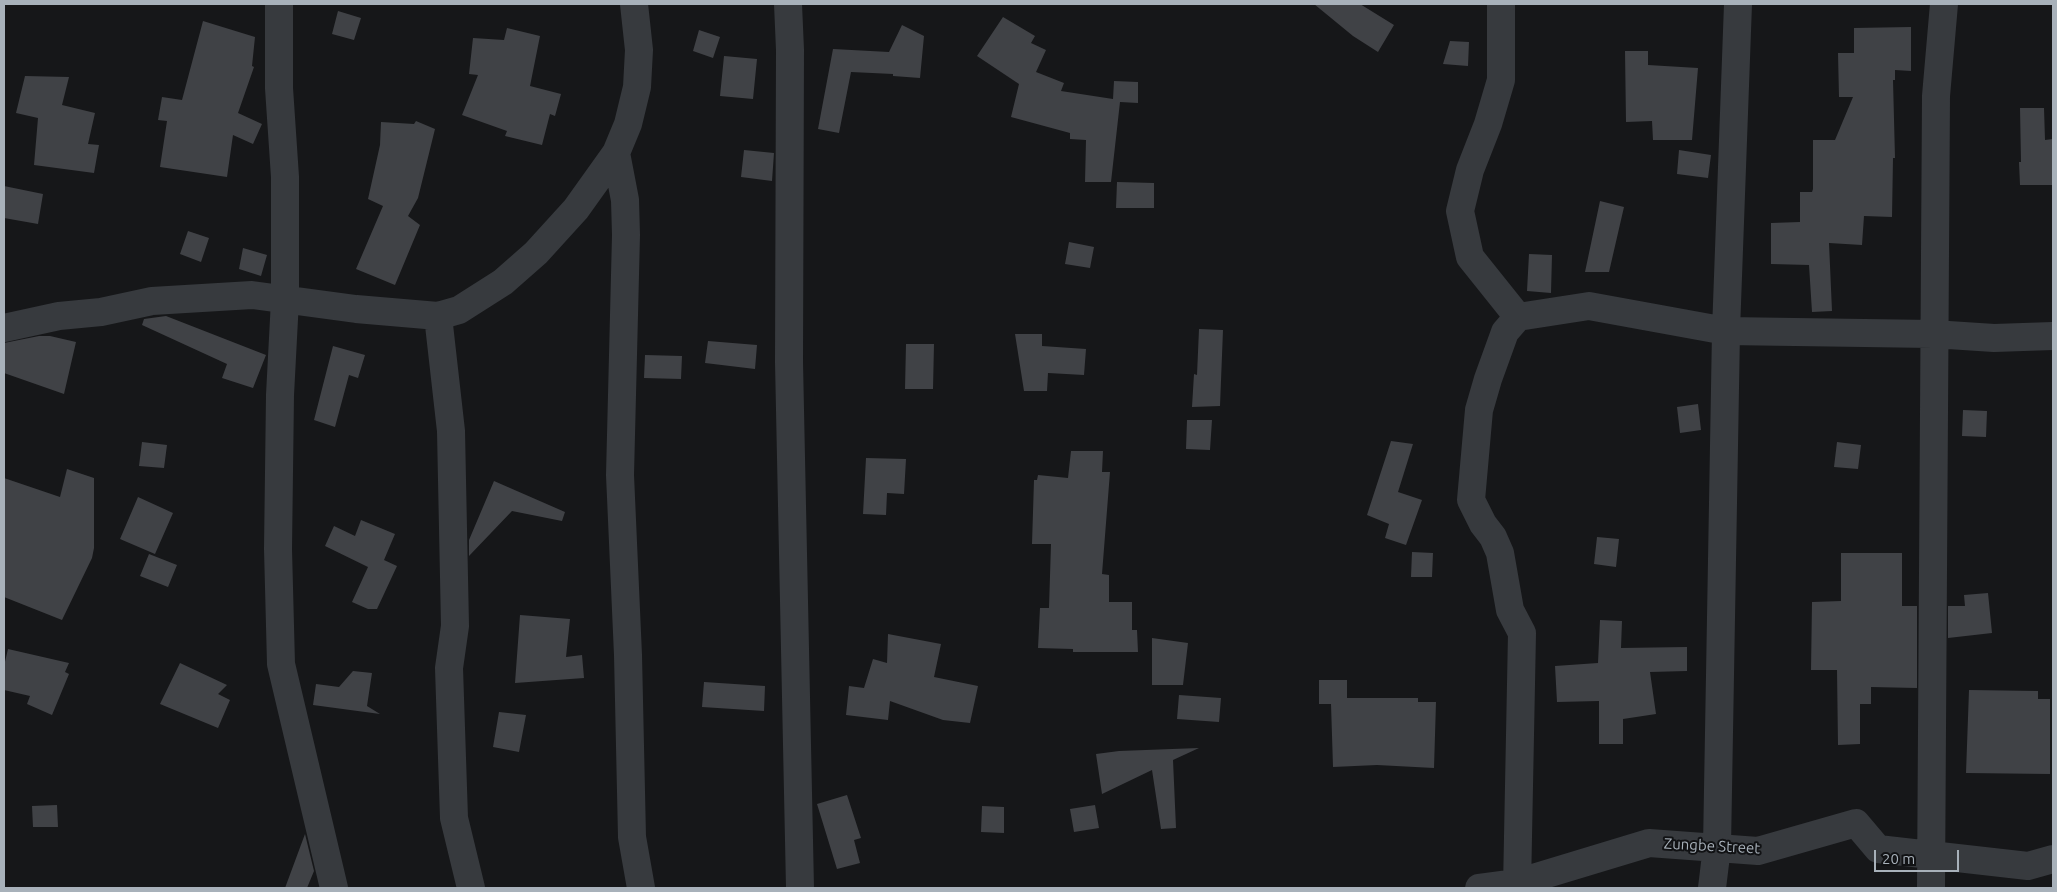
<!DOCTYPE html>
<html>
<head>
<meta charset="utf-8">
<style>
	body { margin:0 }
	#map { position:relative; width:2057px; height:892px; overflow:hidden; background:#161719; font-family:Ubuntu,sans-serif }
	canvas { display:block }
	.frame { position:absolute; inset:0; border:5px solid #a8b1ba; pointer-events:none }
	.scale { position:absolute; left:1874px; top:850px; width:85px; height:22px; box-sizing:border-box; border:2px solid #a8b1ba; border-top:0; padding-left:6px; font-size:15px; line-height:18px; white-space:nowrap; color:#a8b1ba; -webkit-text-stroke:4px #111214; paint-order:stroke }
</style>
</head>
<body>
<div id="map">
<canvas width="2057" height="892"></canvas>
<div class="frame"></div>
<div class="scale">20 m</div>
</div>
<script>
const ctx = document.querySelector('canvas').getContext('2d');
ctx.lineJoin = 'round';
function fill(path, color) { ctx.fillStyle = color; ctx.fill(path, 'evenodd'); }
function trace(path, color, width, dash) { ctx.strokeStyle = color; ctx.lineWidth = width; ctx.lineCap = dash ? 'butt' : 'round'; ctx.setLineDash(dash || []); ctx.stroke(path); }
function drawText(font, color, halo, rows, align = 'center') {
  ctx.font = font + ' Ubuntu,sans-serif'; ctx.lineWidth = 4; ctx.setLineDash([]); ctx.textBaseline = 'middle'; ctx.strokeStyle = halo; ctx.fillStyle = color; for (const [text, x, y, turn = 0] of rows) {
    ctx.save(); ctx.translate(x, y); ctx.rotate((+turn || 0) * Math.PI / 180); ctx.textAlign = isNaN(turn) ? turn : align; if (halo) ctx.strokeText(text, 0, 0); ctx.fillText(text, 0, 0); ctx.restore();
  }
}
const building = new Path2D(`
	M 1314,4 L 1360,4 L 1394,25 L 1378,52 L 1353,36 Z
	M 338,11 L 361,18 L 354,40 L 332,34 Z
	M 1003,17 L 1035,36 L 1031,43 L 1046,50 L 1036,72 L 1064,83 L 1061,91 L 1113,99 L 1114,81 L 1138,82 L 1138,103 L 1120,102 L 1111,182 L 1085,182 L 1086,140 L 1070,139 L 1070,133 L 1011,117 L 1019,84 L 977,56 Z
	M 203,21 L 255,37 L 252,66 L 254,67 L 238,113 L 262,124 L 253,144 L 233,135 L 227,177 L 160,167 L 167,121 L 158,120 L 162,97 L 182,100 Z
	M 902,25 L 924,36 L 920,78 L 893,76 L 893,74 L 851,72 L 839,133 L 818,129 L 833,49 L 889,52 Z
	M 1911,27 L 1911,71 L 1895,70 L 1895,80 L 1893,80 L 1895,158 L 1893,158 L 1892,217 L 1864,216 L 1862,245 L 1829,243 L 1832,311 L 1812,312 L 1809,265 L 1771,264 L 1771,223 L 1800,222 L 1800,192 L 1812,192 L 1813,189 L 1813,140 L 1835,140 L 1853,97 L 1839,97 L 1838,53 L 1854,53 L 1854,28 Z
	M 507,28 L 540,36 L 530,86 L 561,94 L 555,116 L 550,114 L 542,145 L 505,136 L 507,131 L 462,115 L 478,75 L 469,74 L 473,38 L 504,40 Z
	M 699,30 L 720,37 L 713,58 L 693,51 Z
	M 1450,41 L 1469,42 L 1468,66 L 1443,64 Z
	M 1625,51 L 1648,51 L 1648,65 L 1698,68 L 1692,140 L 1653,140 L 1652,121 L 1626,122 Z
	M 724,56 L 757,59 L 753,99 L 720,96 Z
	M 25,76 L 69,77 L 62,105 L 95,113 L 88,144 L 99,145 L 94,173 L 34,165 L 38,118 L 16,113 Z
	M 2020,108 L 2044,108 L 2045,140 L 2053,139 L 2053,185 L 2020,185 L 2019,162 L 2021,162 Z
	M 416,121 L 435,129 L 418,198 L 408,216 L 420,225 L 395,285 L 356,269 L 383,206 L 368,199 L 380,145 L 381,122 L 414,124 Z
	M 744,150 L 774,153 L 772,181 L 741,177 Z
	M 1679,150 L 1711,155 L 1708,178 L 1677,174 Z
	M 1117,182 L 1154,183 L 1154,208 L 1116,208 Z
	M 4,186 L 43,194 L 38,224 L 4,218 Z
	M 1600,201 L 1624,207 L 1609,272 L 1585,272 Z
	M 188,231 L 209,238 L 201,262 L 180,254 Z
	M 1069,242 L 1094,247 L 1090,268 L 1065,264 Z
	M 243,248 L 267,255 L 261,276 L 239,269 Z
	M 1529,254 L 1552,255 L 1551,293 L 1527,291 Z
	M 166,316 L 266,355 L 253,388 L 222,378 L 227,364 L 142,325 L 144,319 Z
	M 1199,329 L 1223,330 L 1220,406 L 1192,407 L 1194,374 L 1197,375 Z
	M 1015,334 L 1042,334 L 1042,346 L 1086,349 L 1084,375 L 1048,373 L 1047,391 L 1024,391 Z
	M 39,336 L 50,336 L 76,342 L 64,394 L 4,373 L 4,343 Z
	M 708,341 L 757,345 L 755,369 L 705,363 Z
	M 906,344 L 934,344 L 933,389 L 905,389 Z
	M 333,346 L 365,355 L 358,378 L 349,375 L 335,427 L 314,420 Z
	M 645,355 L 682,356 L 681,379 L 644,378 Z
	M 1698,404 L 1701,430 L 1680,433 L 1677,407 Z
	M 1963,410 L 1987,411 L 1986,437 L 1962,436 Z
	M 1187,420 L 1212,420 L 1210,450 L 1186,449 Z
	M 1391,441 L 1413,444 L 1398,492 L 1422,500 L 1406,545 L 1385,538 L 1389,524 L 1367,515 Z
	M 142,442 L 167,445 L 164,468 L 139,466 Z
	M 1837,442 L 1861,445 L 1858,469 L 1834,467 Z
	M 1071,451 L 1103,451 L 1102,472 L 1110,472 L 1102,574 L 1109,575 L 1109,602 L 1132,602 L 1132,630 L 1137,630 L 1138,652 L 1073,652 L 1073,649 L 1038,648 L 1040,608 L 1049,608 L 1051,544 L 1032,544 L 1034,480 L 1037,480 L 1038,475 L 1068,478 Z
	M 866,458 L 906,459 L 904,494 L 887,493 L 886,515 L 863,514 Z
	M 67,469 L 94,478 L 94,548 L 92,558 L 62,620 L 4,597 L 4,478 L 60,497 Z
	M 494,481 L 565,512 L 562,521 L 512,511 L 469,556 L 469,540 Z
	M 138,497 L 173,513 L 155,554 L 120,539 Z
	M 361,520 L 395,534 L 384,560 L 397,566 L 377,609 L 368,609 L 352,602 L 368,567 L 325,546 L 334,526 L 355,536 Z
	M 1597,537 L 1619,539 L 1616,567 L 1594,564 Z
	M 1412,552 L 1433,553 L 1432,577 L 1411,577 Z
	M 1841,553 L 1902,553 L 1902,606 L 1917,606 L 1917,688 L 1871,687 L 1871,704 L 1860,704 L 1860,744 L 1838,745 L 1837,670 L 1811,670 L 1812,602 L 1841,601 Z
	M 149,554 L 177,565 L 168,587 L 140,576 Z
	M 1988,593 L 1992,633 L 1948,638 L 1948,606 L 1965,606 L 1964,595 Z
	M 520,615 L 570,619 L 566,657 L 582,655 L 584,678 L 515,683 Z
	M 1600,620 L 1622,621 L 1621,648 L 1687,647 L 1687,671 L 1650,672 L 1656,714 L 1623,719 L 1623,744 L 1599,744 L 1599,701 L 1557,702 L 1555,666 L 1598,663 Z
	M 888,634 L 941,644 L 934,677 L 978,686 L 970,723 L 943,720 L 890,701 L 888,720 L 846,715 L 849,686 L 864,688 L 873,659 L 887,663 Z
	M 1152,638 L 1188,643 L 1183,685 L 1152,685 Z
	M 8,649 L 69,663 L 65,672 L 69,674 L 52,715 L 27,704 L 30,696 L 4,690 L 4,666 Z
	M 180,663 L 227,685 L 218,694 L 230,700 L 218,728 L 160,704 Z
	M 353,671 L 372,673 L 367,706 L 380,714 L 313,705 L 316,684 L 339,687 Z
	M 1319,680 L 1347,680 L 1347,698 L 1418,698 L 1418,702 L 1436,702 L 1434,768 L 1377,765 L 1333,767 L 1331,704 L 1319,704 Z
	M 704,682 L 765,686 L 764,711 L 702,707 Z
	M 1969,690 L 2038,691 L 2038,699 L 2050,699 L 2050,774 L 1966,773 Z
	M 1179,695 L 1221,698 L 1219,722 L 1177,719 Z
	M 499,712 L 526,715 L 519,752 L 493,747 Z
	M 1199,748 L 1173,760 L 1176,828 L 1161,829 L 1152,770 L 1102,794 L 1096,754 L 1119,751 Z
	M 847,795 L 861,838 L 854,840 L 860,863 L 837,869 L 817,804 Z
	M 57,805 L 58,827 L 33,827 L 32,806 Z
	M 1095,805 L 1099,828 L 1074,832 L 1070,809 Z
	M 982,806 L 1004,807 L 1004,833 L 981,832 Z
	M 305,834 L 314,871 L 307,888 L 285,888 Z`);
const minor = new Path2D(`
	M 279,4 L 279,88 L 285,177 L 285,300 L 280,395 L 278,549 L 281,664 L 334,888
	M 788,4 L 790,50 L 789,362 L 800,888
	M 1501,4 L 1501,80 L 1488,124 L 1470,170 L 1460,211 L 1470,257 L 1518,317 L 1589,306 L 1726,331 L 1933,334 L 1994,338 L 2053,336
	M 616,153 L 625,200 L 626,235 L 620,475 L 628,655 L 632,837 L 641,888
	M 438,316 L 451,431 L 455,626 L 449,668 L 454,818 L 471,888
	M 4,328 L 59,316 L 101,312 L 152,301 L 252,295 L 356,309 L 438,316 L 459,310 L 503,282 L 536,253 L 576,209 L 616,153 L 628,124 L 637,87 L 639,50 L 634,4
	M 1479,888 L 1517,883 L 1649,843 L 1758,851 L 1856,823 L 1878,849 L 2028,866 L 2053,859
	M 1517,888 L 1522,633 L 1510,610 L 1500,553 L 1493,537 L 1483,524 L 1471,500 L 1479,410 L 1488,379 L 1505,332 L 1518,317
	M 1712,888 L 1717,847 L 1726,331 L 1738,4
	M 1931,888 L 1936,96 L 1944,4`);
const streetNames = [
	["Zungbe Street",1712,846,3]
];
fill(building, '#404246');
trace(minor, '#373a3e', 28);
drawText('15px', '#a8b1ba', '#111214', streetNames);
</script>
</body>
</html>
